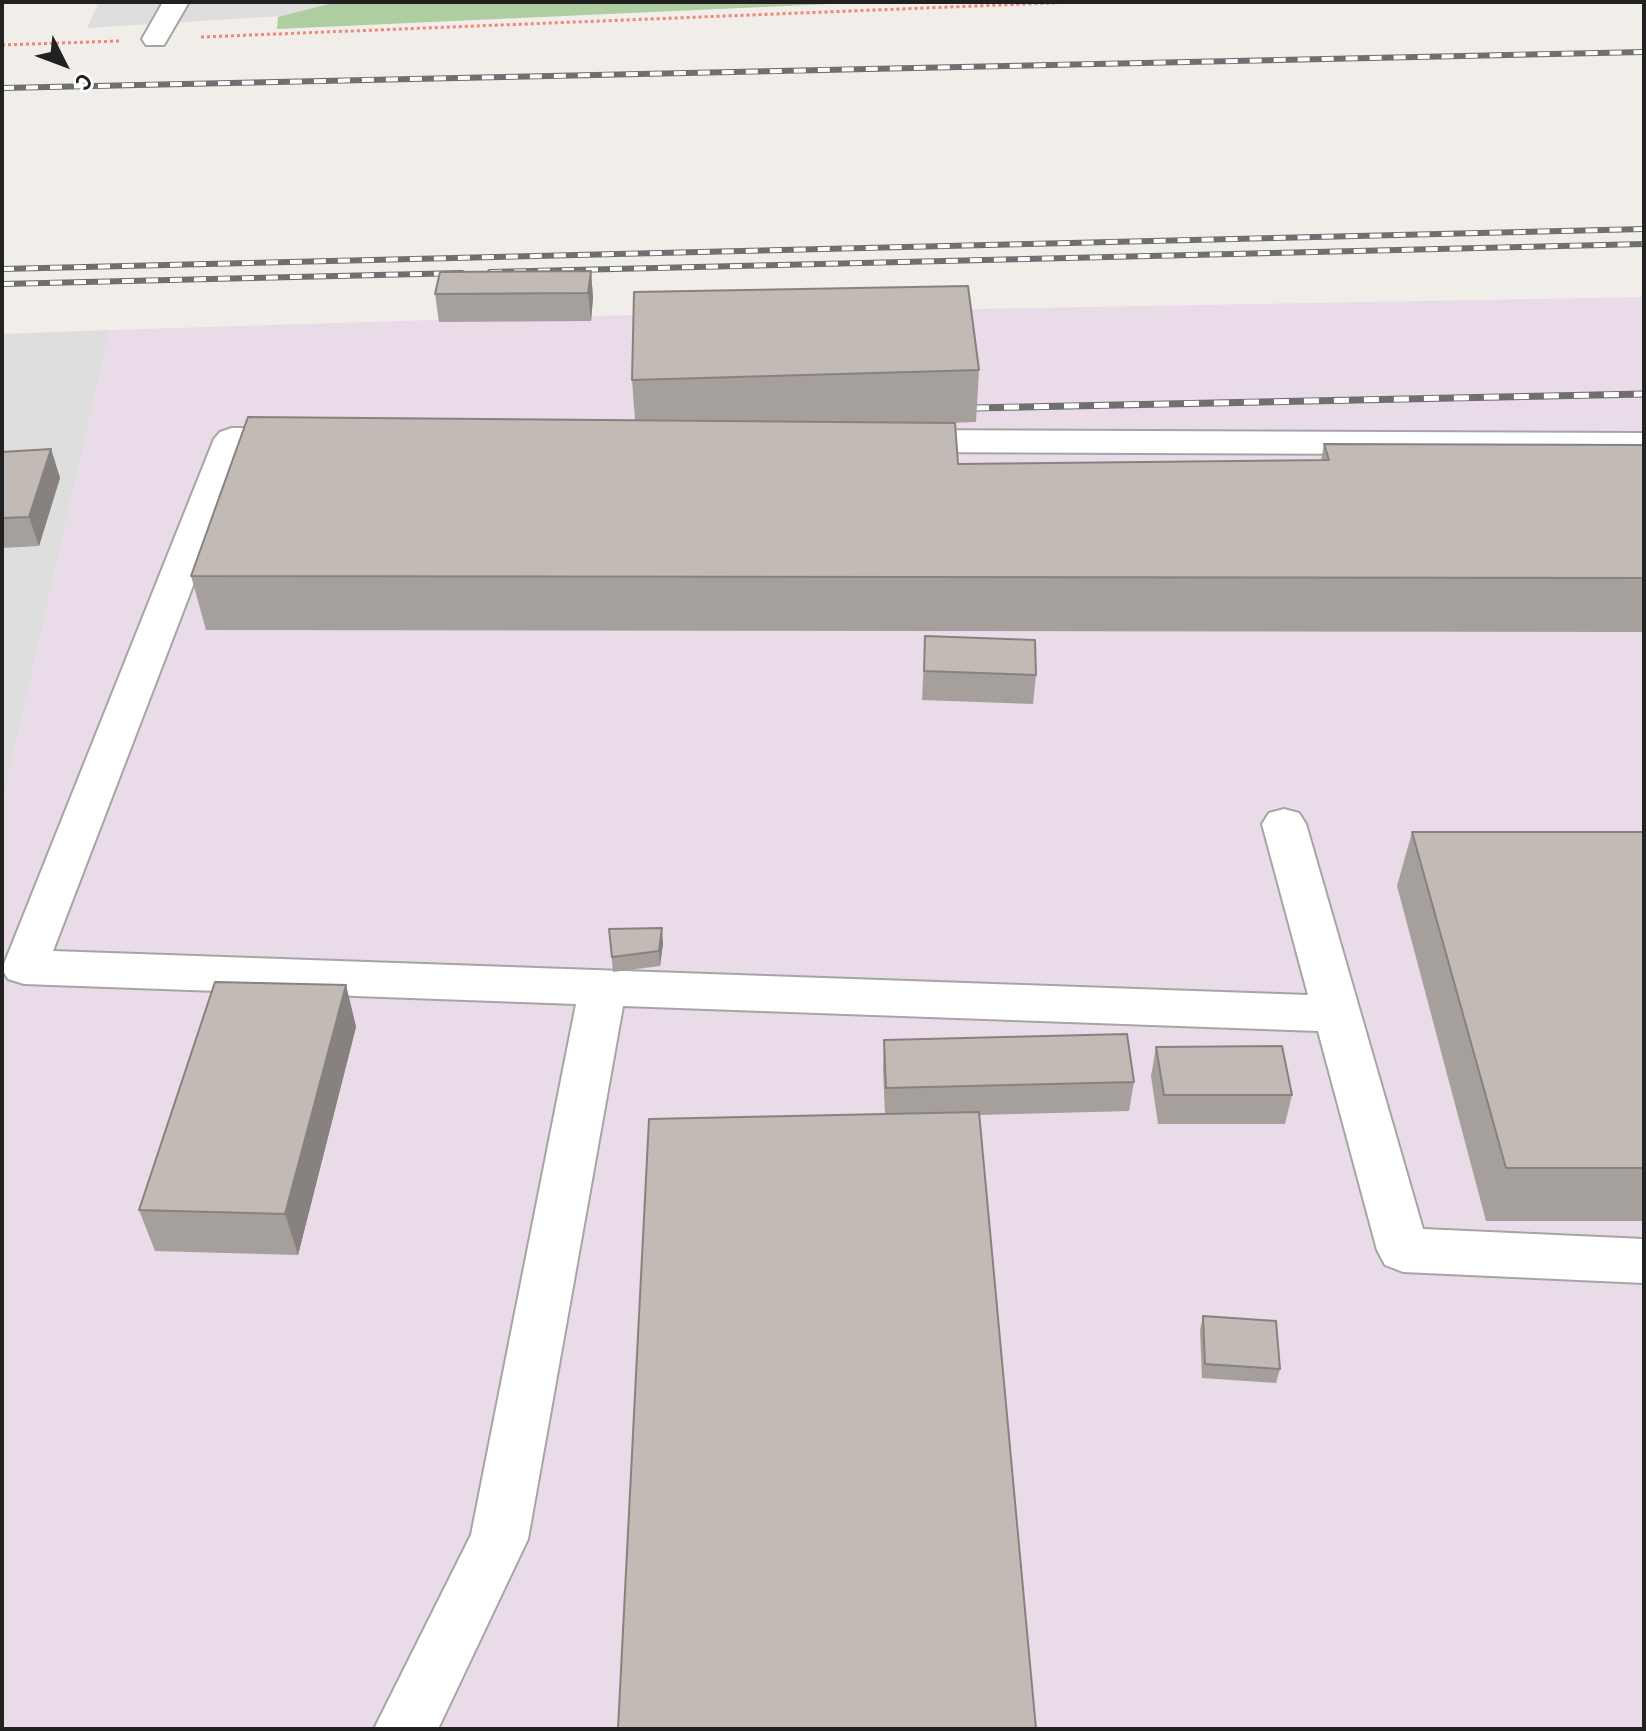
<!DOCTYPE html>
<html>
<head>
<meta charset="utf-8">
<style>
	body { margin:0 }
	#map { position:relative; width:1646px; height:1731px; overflow:hidden; background:#f1eee9; font-family:Overpass,sans-serif }
	canvas { display:block }
	.frame { position:absolute; inset:0; border:4px solid #212121; pointer-events:none }
	.north { position:absolute; left:24px; top:24px; width:80px; height:80px; -webkit-text-stroke:6px #fff; paint-order:stroke; rotate:132deg; font-size:22px; font-weight:700; line-height:32px; text-align:center; color:#212121 }
	.north::after { content:''; display:block; margin:auto; width:28px; height:36px; background:#212121; clip-path:polygon(50% 0,100% 100%,50% 72%,0 100%) }
</style>
</head>
<body>
<div id="map">
<canvas width="1646" height="1731"></canvas>
<div class="frame"></div>
<div class="north">С</div>
</div>
<script>
const ctx = document.querySelector('canvas').getContext('2d');
ctx.lineJoin = 'round';
function fill(path, color) { ctx.fillStyle = color; ctx.fill(path, 'evenodd'); }
function trace(path, color, width, dash) { ctx.strokeStyle = color; ctx.lineWidth = width; ctx.lineCap = dash ? 'butt' : 'round'; ctx.setLineDash(dash || []); ctx.stroke(path); }
const residential = new Path2D(`
	M 99,2 L 458,2 L 445,6 L 87,28 Z
	M 110,330 L 2,806 L 2,334 Z`);
const industrial = new Path2D(`
	M 1644,297 L 1644,1729 L 2,1729 L 2,806 L 110,330 L 529,317 Z`);
const forest = new Path2D(`
	M 337,2 L 873,2 L 277,29 L 278,17 Z`);
const path = new Path2D(`
	M 201,37 L 1075,2
	M 2,45 L 119,41`);
const minor = new Path2D(`
	M 163,2 L 189,2 L 164,45 L 146,45 L 142,39 Z
	M 232,428 L 298,428 L 310,432 L 316,439 L 310,446 L 298,450 L 245,450 L 53,951 L 1308,995 L 1262,824 L 1269,813 L 1284,809 L 1299,813 L 1306,824 L 1423,1229 L 1644,1239 L 1644,1283 L 1403,1272 L 1385,1265 L 1377,1250 L 1318,1031 L 623,1006 L 528,1539 L 438,1729 L 374,1729 L 471,1535 L 576,1004 L 24,984 L 8,979 L 2,969 L 214,439 L 220,432 Z
	M 895,430 L 1644,433 L 1644,455 L 895,452 L 883,448 L 877,441 L 883,434 Z`);
const railFar1 = new Path2D(`
	M 2,88 L 1644,52
	M 2,269 L 1644,229
	M 490,272 L 1644,244
	M 2,284 L 462,273`);
const rail = new Path2D(`
	M 974,408 L 1644,394`);
const wall = new Path2D(`
	M 591,271 L 593,298 L 591,321 L 439,322 L 435,294 Z
	M 979,370 L 976,422 L 947,423 L 958,464 L 1321,460 L 1324,444 L 1644,445 L 1644,632 L 206,630 L 191,576 L 635,420 L 632,380 Z
	M 51,449 L 60,478 L 39,546 L 2,548 L 2,452 Z
	M 925,636 L 1036,675 L 1033,704 L 922,700 Z
	M 1412,832 L 1644,832 L 1644,1221 L 1486,1221 L 1397,886 Z
	M 609,929 L 663,943 L 660,966 L 613,972 Z
	M 346,985 L 356,1027 L 298,1255 L 155,1251 L 139,1210 Z
	M 884,1040 L 1134,1082 L 1129,1111 L 979,1115 L 885,1114 L 883,1069 Z
	M 1156,1047 L 1292,1095 L 1285,1124 L 1158,1124 L 1151,1076 Z
	M 1203,1316 L 1280,1369 L 1276,1383 L 1202,1378 L 1200,1330 Z`);
const shadedWall = new Path2D(`
	M 591,271 L 593,298 L 591,321 L 588,293 Z
	M 51,449 L 60,478 L 39,546 L 29,517 Z
	M 662,928 L 663,943 L 660,966 L 659,951 Z
	M 346,985 L 356,1027 L 298,1255 L 285,1214 Z`);
const building = new Path2D(`
	M 591,271 L 588,293 L 435,294 L 440,272 Z
	M 968,286 L 979,370 L 632,380 L 634,292 Z
	M 248,417 L 955,423 L 958,464 L 1329,460 L 1324,444 L 1644,445 L 1644,578 L 191,576 Z
	M 51,449 L 29,517 L 2,518 L 2,452 Z
	M 925,636 L 1035,640 L 1036,675 L 924,671 Z
	M 1412,832 L 1644,832 L 1644,1168 L 1506,1168 Z
	M 662,928 L 659,951 L 612,957 L 609,929 Z
	M 215,982 L 346,985 L 285,1214 L 139,1210 Z
	M 1127,1034 L 1134,1082 L 886,1088 L 884,1040 Z
	M 1282,1046 L 1292,1095 L 1164,1095 L 1156,1047 Z
	M 979,1112 L 1036,1729 L 618,1729 L 649,1119 Z
	M 1203,1316 L 1276,1321 L 1280,1369 L 1205,1364 Z`);
fill(residential, '#dfdede');
fill(industrial, '#e9dbe7');
fill(forest, '#aecda1');
trace(minor, '#a5a5a5', 4);
trace(path, '#f0867a', 3, [3, 3]);
fill(minor, '#fff');
trace(railFar1, '#6f6f6f', 6);
trace(rail, '#6f6f6f', 7);
trace(railFar1, '#fff', 4, [12]);
trace(rail, '#fff', 5, [15]);
fill(wall, '#a6a09c');
fill(shadedWall, '#87827f');
fill(building, '#c1bab5');
trace(building, '#87827f', 2);
</script>
</body>
</html>
